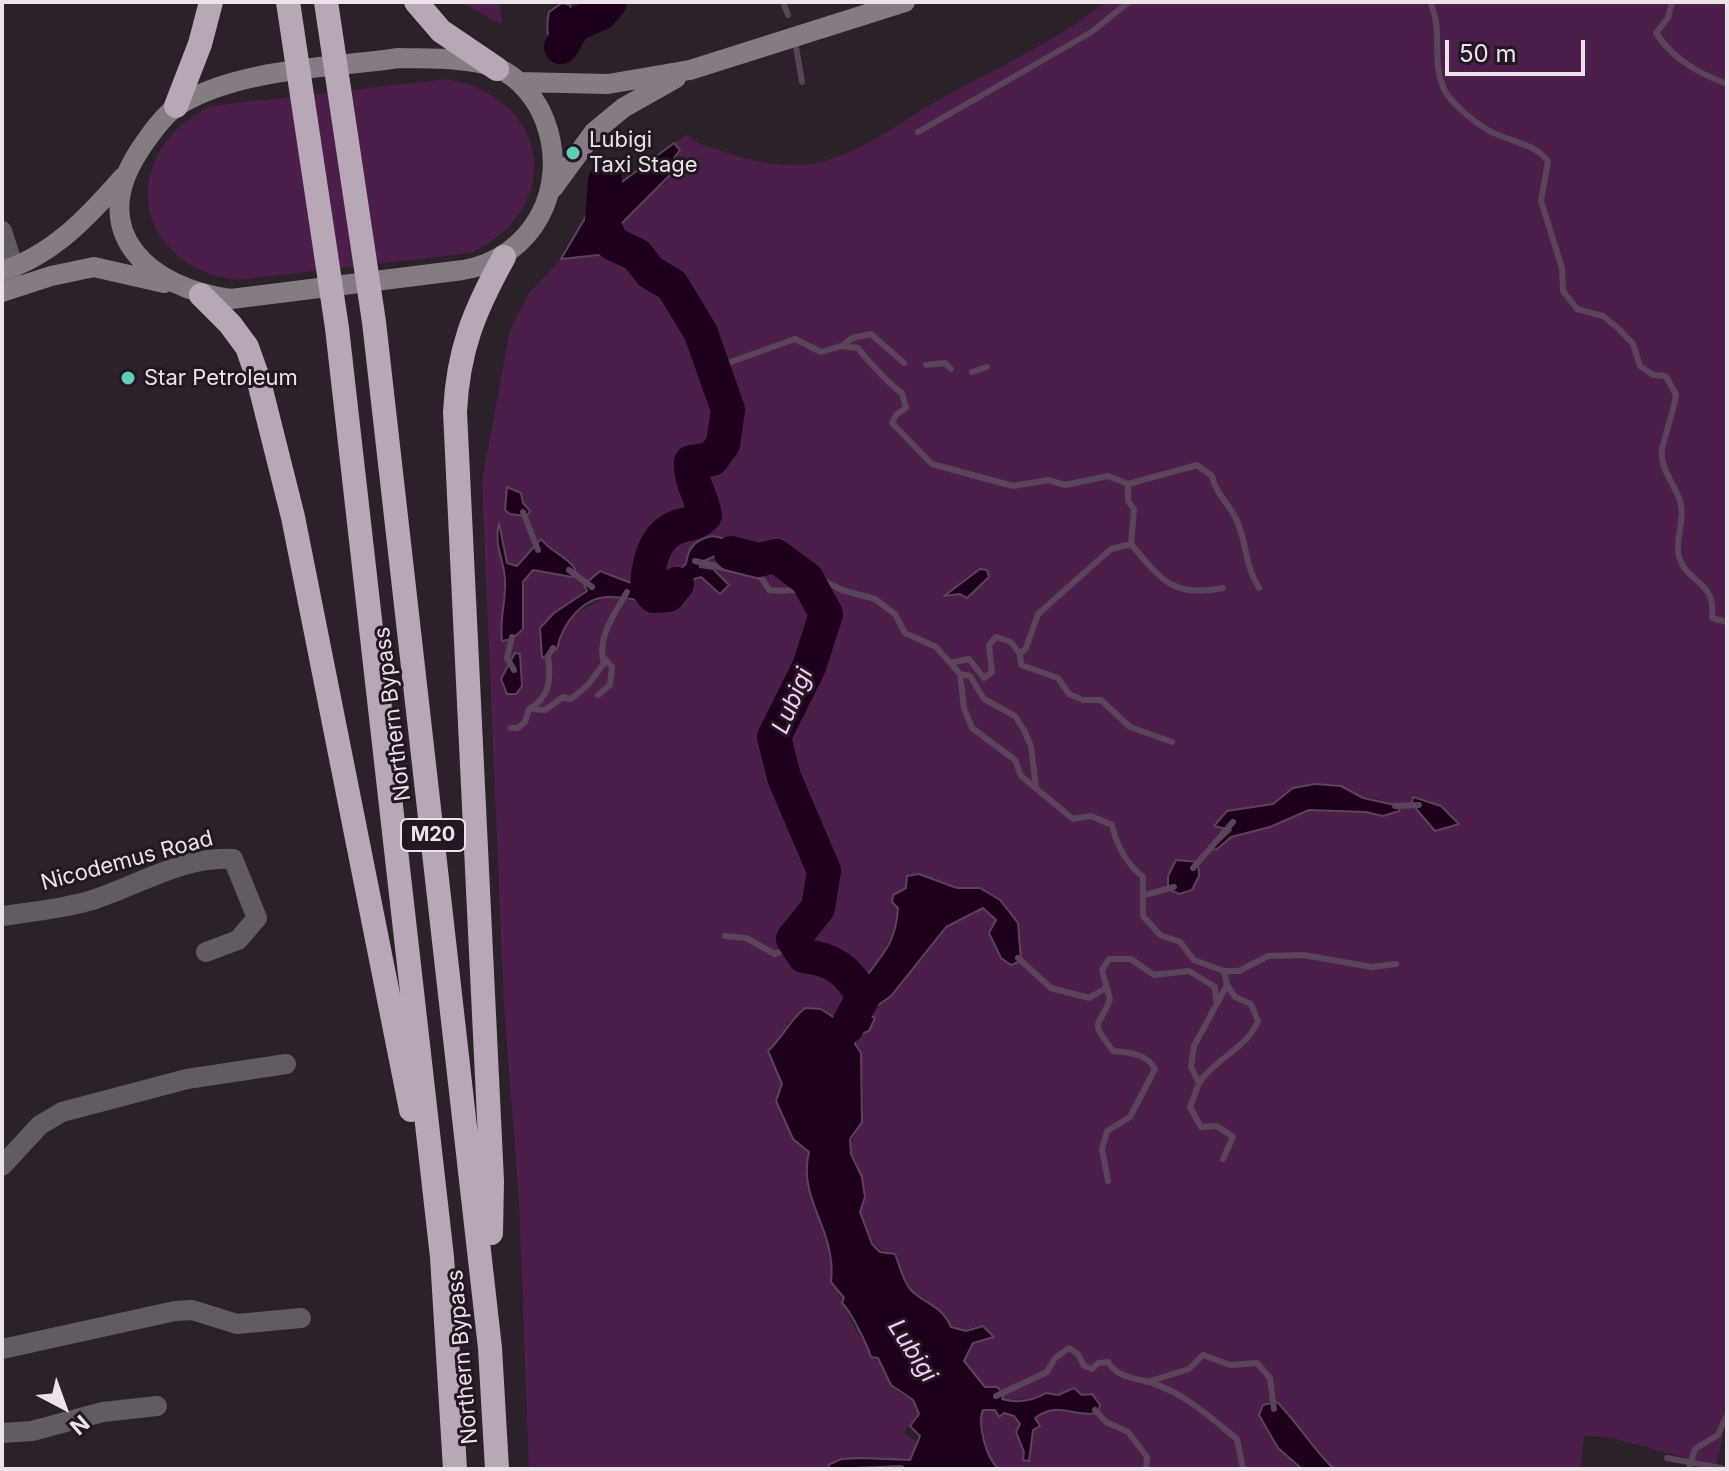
<!DOCTYPE html>
<html>
<head>
<meta charset="utf-8">
<style>
	body { margin:0 }
	#map { position:relative; width:1729px; height:1471px; overflow:hidden; background:#2c202b; font-family:Inter,sans-serif }
	canvas { display:block }
	.frame { position:absolute; inset:0; border:4px solid #ebe2ea; pointer-events:none }
	.north { position:absolute; left:24px; top:1367px; width:80px; height:80px; -webkit-text-stroke:6px #221722; paint-order:stroke; rotate:139deg; font-size:22px; font-weight:700; line-height:32px; text-align:center; color:#ebe2ea }
	.north::after { content:''; display:block; margin:auto; width:28px; height:36px; background:#ebe2ea; clip-path:polygon(50% 0,100% 100%,50% 72%,0 100%) }
	.scale { position:absolute; left:1445px; top:40px; width:140px; height:36px; box-sizing:border-box; border:4px solid #ebe2ea; border-top:0; padding-left:10px; font-size:24px; line-height:28px; white-space:nowrap; color:#ebe2ea; -webkit-text-stroke:6px #221722; paint-order:stroke }
</style>
</head>
<body>
<div id="map">
<canvas width="1729" height="1471"></canvas>
<div class="frame"></div>
<div class="north">N</div>
<div class="scale">50 m</div>
</div>
<script>
const ctx = document.querySelector('canvas').getContext('2d');
ctx.lineJoin = 'round';
function fill(path, color) { ctx.fillStyle = color; ctx.fill(path, 'evenodd'); }
function trace(path, color, width, dash) { ctx.strokeStyle = color; ctx.lineWidth = width; ctx.lineCap = dash ? 'butt' : 'round'; ctx.setLineDash(dash || []); ctx.stroke(path); }
function drawText(font, color, halo, rows, align = 'center') {
  ctx.font = font + ' Inter,sans-serif'; ctx.lineWidth = 6; ctx.setLineDash([]); ctx.textBaseline = 'middle'; ctx.strokeStyle = halo; ctx.fillStyle = color; for (const [text, x, y, turn = 0] of rows) {
    ctx.save(); ctx.translate(x, y); ctx.rotate((+turn || 0) * Math.PI / 180); ctx.textAlign = isNaN(turn) ? turn : align; if (halo) ctx.strokeText(text, 0, 0); ctx.fillText(text, 0, 0); ctx.restore();
  }
}
const green = new Path2D(`
	M 460,2 L 499,2 L 503,25 Z
	M 1106,2 L 1727,2 L 1727,1418 L 1716,1466 L 1608,1437 L 1584,1436 L 1581,1469 L 1334,1469 L 1285,1410 L 1266,1430 L 1291,1462 L 1302,1469 L 995,1467 C 987,1457 978,1423 983,1410 L 1014,1415 C 1024,1429 1020,1446 1029,1460 L 1033,1430 L 1039,1426 L 1035,1418 C 1056,1402 1070,1413 1094,1415 L 1082,1395 L 1046,1393 L 1034,1400 L 1001,1399 L 985,1388 L 964,1361 L 973,1343 L 993,1337 L 973,1327 L 966,1331 L 951,1327 L 925,1298 L 911,1290 L 895,1254 C 857,1248 857,1192 856,1160 C 843,1143 859,1135 862,1119 C 866,1099 861,1074 861,1054 L 855,1044 L 856,1036 L 875,1018 L 871,1016 L 871,1010 L 891,996 L 946,927 L 984,908 L 996,920 L 989,933 L 1001,958 L 1021,961 L 1018,923 L 1000,900 L 980,888 L 957,888 L 938,880 L 906,888 L 898,908 L 896,930 L 887,942 L 882,960 L 855,992 L 849,1018 L 836,1019 L 821,1009 L 788,1022 L 781,1038 L 768,1052 L 782,1084 L 776,1102 L 785,1123 L 810,1152 C 797,1198 836,1230 831,1282 C 843,1297 846,1312 855,1329 C 862,1340 868,1343 871,1357 L 882,1364 L 885,1376 L 889,1376 L 898,1393 L 913,1400 L 919,1414 L 904,1432 L 916,1443 L 916,1454 L 910,1460 L 861,1458 L 841,1459 L 828,1465 L 830,1469 L 529,1469 L 519,1199 L 504,1006 L 482,481 L 510,330 L 529,293 L 561,259 L 617,253 L 626,247 L 618,244 L 618,227 L 639,208 L 645,196 L 667,182 L 680,150 L 674,143 L 687,135 L 698,143 C 734,155 773,170 811,164 C 858,156 902,121 942,98 C 997,68 1057,41 1106,2 ZM 502,536 L 507,563 L 516,566 L 532,550 L 549,550 L 570,560 L 546,569 L 533,569 L 523,582 L 524,615 L 503,641 C 498,620 506,602 505,581 C 505,563 496,555 502,536 ZM 750,547 L 759,553 L 754,564 L 719,554 L 700,563 L 700,567 L 713,569 L 719,593 L 701,577 L 692,578 L 663,599 L 636,601 L 608,596 L 566,619 L 557,649 L 542,657 C 546,602 575,610 600,571 L 631,583 L 652,583 L 658,587 L 686,564 L 688,552 ZM 1341,786 L 1363,798 L 1379,799 L 1383,816 L 1366,812 L 1309,810 L 1270,827 L 1231,837 L 1217,849 L 1216,842 L 1231,830 L 1222,826 L 1245,809 L 1273,804 L 1292,788 ZM 820,899 L 828,912 L 805,936 L 804,945 L 818,958 L 803,969 L 795,963 L 797,928 L 814,911 Z
	M 448,79 C 551,99 566,208 471,253 L 236,280 C 130,264 117,152 211,106 Z`);
const water = new Path2D(`
	M 562,3 L 570,5 L 576,34 L 570,45 L 556,51 C 546,40 546,26 549,12 Z
	M 674,143 L 680,150 L 674,158 L 675,170 L 618,227 L 618,244 L 627,247 L 617,253 L 561,259 L 595,201 L 598,185 L 616,179 L 622,182 Z
	M 507,487 L 521,493 L 523,503 L 530,511 L 527,516 L 510,514 L 505,510 Z
	M 499,523 L 507,563 L 517,566 L 541,539 C 551,553 567,555 575,569 L 572,577 L 533,570 L 523,582 L 523,629 L 512,639 L 502,641 C 499,620 506,602 505,581 C 505,560 493,546 499,523 Z
	M 656,530 L 659,535 L 674,539 L 648,570 L 644,561 Z
	M 713,536 C 736,540 754,552 776,556 L 754,564 L 719,554 L 700,563 L 700,567 L 713,569 L 729,585 L 720,594 L 701,577 C 686,579 678,594 663,599 C 646,604 629,597 612,597 C 583,595 562,624 557,649 L 542,658 L 540,628 L 554,613 L 587,591 L 584,585 L 600,571 L 631,583 L 652,583 L 658,587 L 686,564 C 688,547 696,539 713,536 Z
	M 980,569 L 987,570 L 989,577 L 967,598 L 960,594 L 944,596 Z
	M 515,653 L 520,654 L 522,686 L 516,694 L 507,694 L 501,679 Z
	M 1315,784 L 1341,786 L 1363,798 L 1399,806 L 1399,811 L 1383,816 L 1366,812 L 1309,810 L 1270,827 L 1231,837 L 1217,849 L 1210,850 L 1231,830 L 1214,826 L 1227,811 L 1273,804 L 1293,788 Z
	M 1413,797 L 1441,806 L 1459,824 L 1435,831 L 1412,804 Z
	M 1176,860 L 1198,862 L 1199,876 L 1192,890 L 1179,894 L 1168,889 L 1168,876 Z
	M 919,874 L 957,888 L 980,888 L 1000,900 L 1018,923 L 1021,961 L 1011,965 L 1001,958 L 989,933 L 996,920 L 983,908 L 946,927 L 891,996 L 871,1010 L 871,1016 L 875,1018 L 869,1031 L 856,1036 L 855,1044 L 861,1053 L 862,1122 L 850,1139 L 851,1154 L 862,1177 L 865,1197 L 860,1212 L 872,1244 L 880,1252 L 895,1254 C 899,1264 903,1280 910,1289 C 922,1303 941,1304 951,1327 L 966,1331 L 983,1326 L 994,1337 L 973,1343 L 964,1361 L 985,1387 L 997,1387 L 1004,1394 L 1002,1399 C 1017,1403 1033,1401 1046,1393 L 1058,1395 L 1074,1388 L 1082,1395 L 1092,1394 L 1100,1405 L 1098,1413 C 1073,1418 1058,1400 1035,1418 L 1040,1426 L 1033,1430 L 1029,1461 L 1023,1460 L 1024,1452 L 1016,1432 L 1020,1424 L 1014,1416 L 1004,1413 L 999,1417 L 995,1410 L 983,1410 C 977,1424 987,1462 1000,1469 L 905,1469 L 902,1466 L 830,1469 L 828,1465 L 841,1459 L 861,1458 L 910,1460 L 920,1436 L 910,1426 L 919,1414 L 913,1400 L 891,1385 L 878,1358 L 871,1357 C 868,1346 850,1310 842,1303 L 844,1298 L 831,1282 C 837,1229 797,1200 809,1152 L 793,1139 L 776,1101 L 782,1084 L 768,1051 C 783,1037 789,1021 805,1008 L 821,1009 L 836,1019 L 849,1018 C 852,1009 850,1000 855,992 C 875,961 896,949 898,908 L 892,902 L 893,895 L 906,888 L 907,876 Z
	M 820,898 L 828,911 L 805,936 L 804,945 L 819,958 L 803,970 L 789,961 L 789,947 L 797,928 L 814,911 Z
	M 1277,1402 C 1298,1423 1312,1448 1334,1469 L 1302,1469 L 1278,1448 L 1259,1415 L 1263,1405 Z`);
const stream = new Path2D(`
	M 783,2 L 788,15
	M 1430,2 C 1444,33 1431,58 1443,87 C 1449,102 1474,122 1488,130 C 1508,142 1531,141 1548,161 L 1541,201 L 1562,268 L 1563,291 L 1577,309 L 1603,316 L 1619,329 L 1633,344 L 1640,366 L 1653,375 L 1666,376 L 1676,395 C 1673,414 1666,431 1662,449 C 1659,468 1675,484 1680,501 C 1685,518 1677,534 1678,551 C 1682,584 1717,578 1712,618 L 1727,622
	M 1672,2 L 1668,18 L 1656,33 C 1673,59 1698,73 1727,84
	M 796,47 L 802,82
	M 918,132 L 1090,33 L 1129,2
	M 842,346 L 852,338 L 871,334 L 904,363
	M 712,364 L 725,364 L 795,339 L 821,352 L 841,346 L 858,348 C 866,359 892,387 902,393 L 906,408 L 896,415 L 892,423 L 932,464 L 1013,486 L 1048,480 L 1065,485 L 1108,476 L 1128,484 L 1197,465 L 1212,476 C 1216,495 1230,504 1237,521 C 1247,544 1245,566 1259,588
	M 926,365 L 945,363 L 951,369
	M 972,372 L 987,367
	M 1128,484 L 1128,501 L 1134,509 L 1131,544 C 1161,580 1173,598 1223,588
	M 523,512 L 538,550
	M 695,561 L 761,577 L 769,590 C 783,593 798,588 813,590
	M 569,570 L 592,587
	M 807,579 L 822,580 L 842,590 L 875,599 L 895,614 L 905,633 L 936,647 L 960,674 L 964,708 L 972,728 L 1015,760 L 1021,776 L 1073,819 L 1091,816 L 1112,825 C 1117,847 1126,863 1143,877 L 1143,916 L 1160,935 L 1180,942 L 1194,960 L 1224,971 L 1239,971 L 1268,956 L 1303,955 L 1372,967 L 1396,964
	M 512,637 L 507,658 L 514,670
	M 1020,654 L 1021,665 L 1058,678 L 1069,694 L 1083,700 L 1101,700 L 1130,727 L 1172,742
	M 950,663 L 969,659 L 984,678 L 992,672 L 989,645 L 996,637 L 1011,642 L 1020,654 L 1026,648 L 1038,614 L 1111,549 L 1131,544
	M 960,674 L 970,676 L 984,699 L 1015,716 L 1024,730 L 1031,746 L 1036,788
	M 598,695 L 610,685 L 612,667 L 605,659
	M 529,709 C 551,697 551,678 548,656 L 553,648
	M 511,728 L 518,728 L 525,722 L 529,709 L 545,710 L 563,697 L 571,699 L 588,685 L 604,663 C 596,639 615,613 627,592
	M 1395,806 L 1419,805
	M 1193,868 L 1233,822
	M 1145,895 L 1174,887
	M 725,936 L 746,938 L 775,954 L 794,945
	M 1018,958 L 1051,988 L 1089,998 L 1106,988
	M 1199,1083 C 1215,1059 1248,1047 1258,1021 L 1251,1004 L 1235,997 L 1227,985
	M 1223,1159 L 1233,1137 L 1217,1126 L 1201,1127 L 1190,1107 L 1199,1083 L 1191,1067 L 1194,1046 L 1227,985 L 1224,971
	M 1108,1181 L 1102,1149 L 1107,1131 L 1130,1117 L 1155,1069 C 1146,1053 1130,1053 1113,1051 C 1088,1018 1099,1030 1110,999 L 1102,970 L 1109,959 L 1131,959 L 1154,975 L 1189,971 L 1215,987 L 1216,1000
	M 1147,1382 L 1189,1369 L 1203,1355 L 1230,1365 L 1257,1363 L 1270,1378 L 1274,1409
	M 996,1396 L 1047,1372 L 1055,1358 L 1069,1348 L 1078,1354 L 1084,1366 L 1092,1369 L 1098,1363 L 1108,1362 C 1118,1378 1135,1378 1152,1383 C 1184,1393 1211,1418 1237,1439 L 1243,1469
	M 1095,1410 L 1106,1422 L 1128,1432 L 1147,1457 L 1146,1469
	M 1667,1458 L 1726,1469
	M 1689,1469 L 1695,1449 L 1718,1435 L 1727,1415`);
const river = new Path2D(`
	M 561,47 L 574,25 L 601,13 L 610,2
	M 605,181 L 602,221 L 612,243 L 637,255 L 650,272 L 672,285 L 701,333 L 728,410 L 723,444 L 712,459 L 691,462 C 690,482 701,495 705,515 C 694,527 683,522 671,530 C 652,541 648,568 647,587 L 654,596 L 668,595 L 677,584
	M 731,553 L 759,560 L 776,556 L 807,579 L 826,614 L 809,667 L 774,737 L 784,777 L 824,871 L 818,908 L 793,939 L 804,956 C 833,959 849,971 863,997 L 847,1027`);
const minor = new Path2D(`
	M 2,231 L 14,268
	M 2,916 C 30,912 61,909 89,901 C 135,887 184,855 233,859 L 257,918 L 238,940 L 206,952
	M 2,1166 L 40,1125 L 62,1112 L 187,1079 L 286,1064
	M 2,1349 L 175,1311 L 192,1310 L 237,1324 L 301,1318
	M 2,1433 L 32,1431 L 103,1412 L 157,1406`);
const secondary = new Path2D(`
	M 399,58 C 430,59 467,57 497,68 C 520,77 537,100 545,121 C 570,188 533,258 463,270 L 231,299 C 149,288 86,233 139,151 C 149,136 164,114 179,105 C 239,68 331,68 399,58 Z
	M 519,82 L 608,84 L 690,70 L 905,2
	M 553,188 L 594,132 L 623,108 L 676,78
	M 2,271 C 53,255 89,216 123,177
	M 2,292 L 51,276 L 94,267 L 164,283`);
const motorway = new Path2D(`
	M 288,2 L 337,328 L 442,1257 L 455,1469
	M 326,2 L 374,322 L 490,1348 L 497,1469
	M 416,2 L 441,31 L 497,69
	M 176,106 L 200,44 L 211,2
	M 201,295 L 230,324 L 247,347 L 258,378 L 293,517 L 411,1110
	M 491,1233 L 492,1181 L 455,412 C 458,350 474,311 504,257`);
const markers = [
	[573,153,8,"#5eceb8"],
	[128,378,8,"#5eceb8"]
];
const shields = [
	[433,835,64]
];
const shieldNames = [
	["M20",433,835]
];
const poiNames = [
	["Lubigi",589,140],
	["Taxi Stage",589,165],
	["Star Petroleum",144,378]
];
const streetNames = [
	["Northern Bypass",393,714,-97],
	["Nicodemus Road",127,861,-15],
	["Northern Bypass",463,1357,-95]
];
const waterNames = [
	["Lubigi",793,701,-67],
	["Lubigi",912,1351,57]
];
fill(green, '#4b1f4a');
fill(water, '#1c001c');
trace(water, '#5a445a', 2);
trace(stream, '#5a445a', 6);
trace(river, '#1c001c', 34);
trace(minor, '#625c62', 20);
trace(secondary, '#857b84', 20);
trace(motorway, '#b8a8b7', 24);
for (const [x, y, r, color] of markers) { const dot = new Path2D(); dot.arc(x, y, r, 0, 2 * Math.PI); ctx.fillStyle = color; ctx.fill(dot); trace(dot, '#221722', 3); }
for (const [x, y, w] of shields) { const box = new Path2D(); box.roundRect(x - w / 2, y - 16, w, 32, 6); ctx.fillStyle = '#221722'; ctx.fill(box); trace(box, '#ebe2ea', 2); }
drawText('bold 20px', '#ebe2ea', null, shieldNames);
drawText('22px', '#ebe2ea', '#221722', poiNames, 'left');
drawText('22px', '#ebe2ea', '#221722', streetNames);
drawText('italic 24px', '#f9caf6', '#221722', waterNames);
</script>
</body>
</html>
